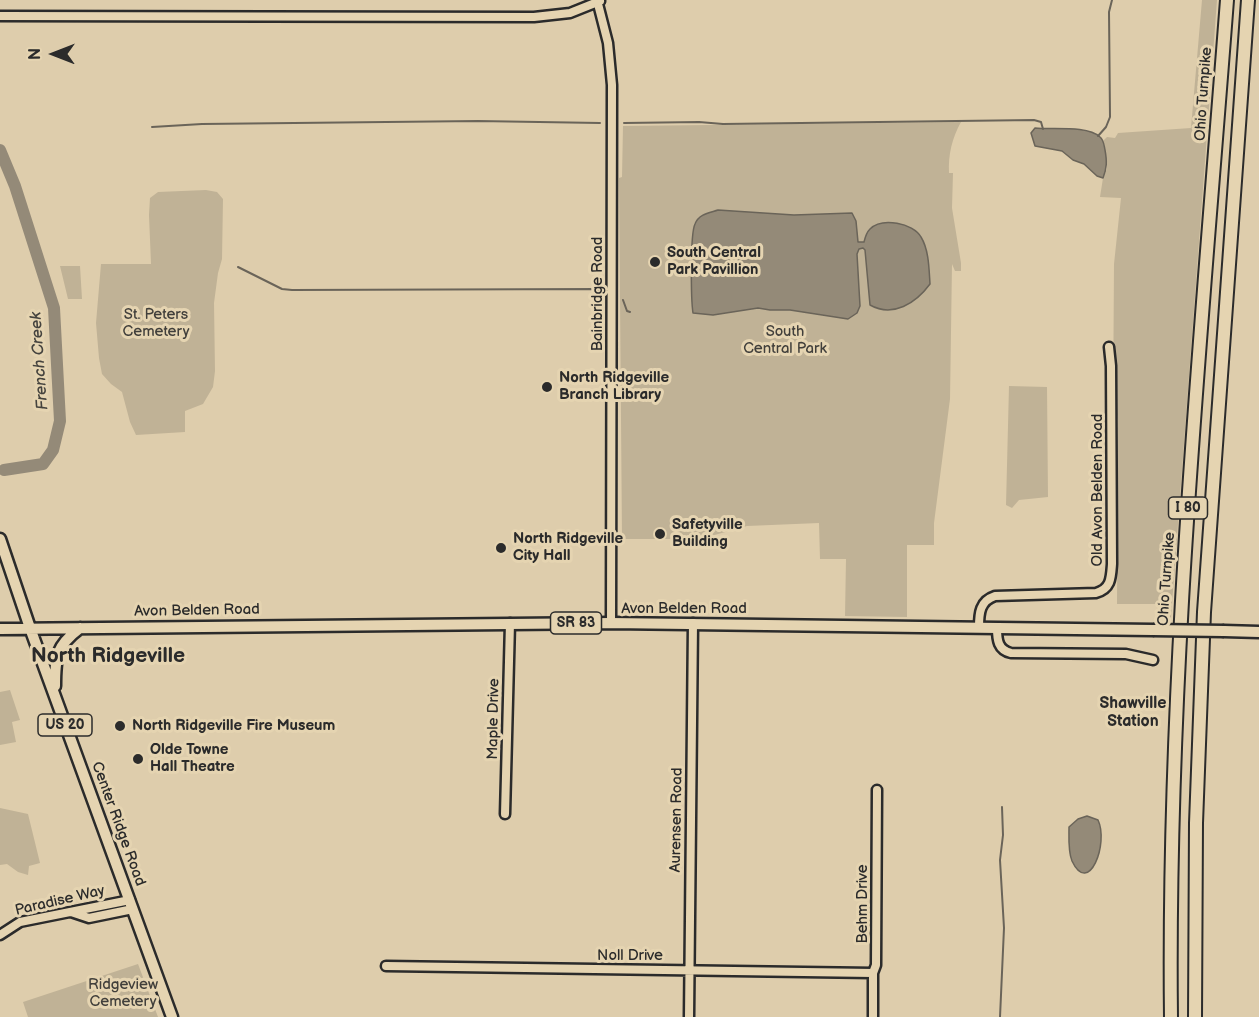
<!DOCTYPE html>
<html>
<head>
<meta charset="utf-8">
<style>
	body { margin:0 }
	#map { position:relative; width:1259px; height:1017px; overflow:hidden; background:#decdac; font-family:"Balsamiq Sans",sans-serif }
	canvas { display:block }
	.north { position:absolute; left:24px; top:24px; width:60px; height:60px; -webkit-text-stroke:4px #e5d4b1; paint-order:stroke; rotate:270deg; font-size:16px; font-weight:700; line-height:24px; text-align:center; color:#2b2b2b }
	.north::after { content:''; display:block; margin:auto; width:21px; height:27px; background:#2b2b2b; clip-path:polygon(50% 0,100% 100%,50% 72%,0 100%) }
</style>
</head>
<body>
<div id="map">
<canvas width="1259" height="1017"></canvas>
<div class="north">N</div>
</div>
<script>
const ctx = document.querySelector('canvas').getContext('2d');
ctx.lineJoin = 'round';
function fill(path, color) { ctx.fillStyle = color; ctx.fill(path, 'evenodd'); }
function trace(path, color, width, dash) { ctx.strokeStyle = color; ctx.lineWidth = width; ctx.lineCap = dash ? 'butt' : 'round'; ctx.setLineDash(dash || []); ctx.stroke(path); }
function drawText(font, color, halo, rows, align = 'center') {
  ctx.font = font + ' "Balsamiq Sans",sans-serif'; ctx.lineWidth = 6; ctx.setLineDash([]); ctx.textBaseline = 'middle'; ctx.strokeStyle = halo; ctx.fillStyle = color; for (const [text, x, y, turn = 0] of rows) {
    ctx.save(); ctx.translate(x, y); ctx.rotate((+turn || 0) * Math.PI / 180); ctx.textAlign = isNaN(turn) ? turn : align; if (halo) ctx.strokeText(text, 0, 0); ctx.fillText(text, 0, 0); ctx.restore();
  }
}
const green = new Path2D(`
	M 1202,0 L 1217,0 L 1171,618 L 1166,614 L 1161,604 L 1117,604 L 1118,420 L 1117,415 L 1113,414 L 1114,264 L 1121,198 L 1100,197 L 1103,178 L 1107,169 L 1103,141 L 1107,137 L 1115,138 L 1118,133 L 1191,128 Z
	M 961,122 C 952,138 948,155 949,173 L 953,173 L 952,208 L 961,263 L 961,271 L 955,271 L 952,264 L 950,399 L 934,523 L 934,545 L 907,545 L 907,617 L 845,616 L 846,559 L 820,559 L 819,523 L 747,526 L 700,539 L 622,539 L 619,178 L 622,177 L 623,126 Z
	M 206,190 L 217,192 L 223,199 L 222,259 L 218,273 L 214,303 L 215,371 L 213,387 L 203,404 L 185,411 L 185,432 L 136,435 L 130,422 L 122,392 L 111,384 L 102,374 L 99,358 L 96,323 L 101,264 L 151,264 L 149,215 L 150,198 L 158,192 Z
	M 60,266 L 80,266 L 82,299 L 68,299 Z
	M 1009,386 L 1047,387 L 1048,497 L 1019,500 L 1012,508 L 1006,505 Z
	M 10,690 L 20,720 L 12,722 L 16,742 L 0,745 L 0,692 Z
	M 0,808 L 28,814 L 40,863 L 29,866 L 28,875 L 18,872 L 7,864 L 0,865 Z
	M 138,964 L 158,1017 L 28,1017 L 23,1002 Z`);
const water = new Path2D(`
	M 1035,128 C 1052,130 1087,125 1100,137 C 1104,140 1104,146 1105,150 C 1107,161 1107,168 1103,178 L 1097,176 L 1084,164 L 1073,160 L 1062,151 L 1035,146 L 1031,133 Z
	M 718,210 L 794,215 L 852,213 L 856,221 L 858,242 L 864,242 C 865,238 866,233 870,229 C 882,217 913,223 921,237 C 929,250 929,269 930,284 C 916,303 893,318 870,305 L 865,250 L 863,248 L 859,249 L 857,254 L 860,306 L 857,313 L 848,319 L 790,310 L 770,310 L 758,308 L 713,315 L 693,313 C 691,300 690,234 695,224 C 699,214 709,213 718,210 Z
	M 1087,816 L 1098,820 C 1109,843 1089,897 1072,861 C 1068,852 1069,837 1069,827 L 1078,819 Z`);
const stream = new Path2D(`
	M 624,123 L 699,122 L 723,124 L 1034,120 L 1041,122 L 1043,129
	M 152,127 L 202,124 L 478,121 L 600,123
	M 1098,136 L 1106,127 L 1110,117 L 1109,12 L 1112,0
	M 238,267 L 282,289 L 292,290 L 599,289 L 603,293
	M 623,300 L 627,311 L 630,312
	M 1000,1017 L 1004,928 L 1000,860 L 1003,835 L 1002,807`);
const river = new Path2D(`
	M 0,150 L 15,186 L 54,308 L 60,421 L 53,450 L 43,464 L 4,470`);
const minor = new Path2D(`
	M 597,0 L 608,43 L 612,85 L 611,623
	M 0,16 L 534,17 L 570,13 L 600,1
	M 979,627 C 979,613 980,601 995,596 L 1096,593 C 1111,589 1111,578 1112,564 L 1111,366 L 1109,347
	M 997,628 C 997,640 998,650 1011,653 L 1126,654 L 1153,660
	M 505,814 L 510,623
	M 71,912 L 89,918 L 133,909
	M 0,935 L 20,922 L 130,900
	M 386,966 L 873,973
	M 689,1017 L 693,623
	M 873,1017 L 873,973 L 876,965 L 877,790`);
const major = new Path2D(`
	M 0,539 L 30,628 L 172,1017
	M 0,629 L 611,623 L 1153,630
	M 1224,631 L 1259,632
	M 55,686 C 55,657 56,646 80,628`);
const highway = new Path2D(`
	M 1171,1017 C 1167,677 1201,339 1227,0
	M 1195,1017 L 1196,823 L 1204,612 L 1248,0`);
const majorBridge = new Path2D(`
	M 1153,630 L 1224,631`);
const markers = [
	[655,262,6,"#2b2b2b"],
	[547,387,6,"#2b2b2b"],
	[660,534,6,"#2b2b2b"],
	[501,548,6,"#2b2b2b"],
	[120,726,6,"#2b2b2b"],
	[138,759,6,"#2b2b2b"]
];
const shields = [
	[1188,508,39],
	[576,623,51],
	[65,725,54]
];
const shieldNames = [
	["I 80",1188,508],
	["SR 83",576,623],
	["US 20",65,725]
];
const streetNames = [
	["Ohio Turnpike",1204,94,-86],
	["Bainbridge Road",598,294,-90],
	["Old Avon Belden Road",1098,490,-90],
	["Ohio Turnpike",1167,579,-86],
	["Avon Belden Road",684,609],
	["Avon Belden Road",197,611,-1],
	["Maple Drive",494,719,-89],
	["Aurensen Road",677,820,-89],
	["Center Ridge Road",118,824,70],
	["Paradise Way",60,901,-13],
	["Behm Drive",863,904,-90],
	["Noll Drive",630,956]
];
const poiNames = [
	["South Central",667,253],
	["Park Pavillion",667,270],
	["North Ridgeville",559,378],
	["Branch Library",559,395],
	["Safetyville",672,525],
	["Building",672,542],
	["North Ridgeville",513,539],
	["City Hall",513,556],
	["North Ridgeville Fire Museum",132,726],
	["Olde Towne",150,750],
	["Hall Theatre",150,767]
];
const parkNames = [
	["St. Peters",156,315],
	["Cemetery",156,332],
	["South",785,332],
	["Central Park",785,349],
	["Ridgeview",123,985],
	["Cemetery",123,1002]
];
const waterNames = [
	["French Creek",40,361,-94]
];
const neighbourhoodNames = [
	["Shawville",1133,704],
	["Station",1133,722]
];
const districtNames = [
	["North Ridgeville",108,657]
];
fill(green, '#c0b296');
fill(water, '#948a78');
trace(water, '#6a6459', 1.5);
trace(stream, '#6a6459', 2);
trace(river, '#948a78', 12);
trace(minor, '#2b2b2b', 13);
trace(major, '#2b2b2b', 15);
trace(highway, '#2b2b2b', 16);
trace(minor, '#e5d4b1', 8);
trace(major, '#e5d4b1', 10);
trace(highway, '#e5d4b1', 12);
trace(majorBridge, '#2b2b2b', 15, []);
trace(majorBridge, '#e5d4b1', 10);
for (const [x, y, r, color] of markers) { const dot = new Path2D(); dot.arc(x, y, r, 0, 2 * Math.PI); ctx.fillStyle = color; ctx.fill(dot); trace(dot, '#e5d4b1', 2); }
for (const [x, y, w] of shields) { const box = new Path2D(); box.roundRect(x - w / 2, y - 11, w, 22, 4.5); ctx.fillStyle = '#e5d4b1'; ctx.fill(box); trace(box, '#2b2b2b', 1.5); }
drawText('bold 14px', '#2b2b2b', null, shieldNames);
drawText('15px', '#2b2b2b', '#e5d4b1', streetNames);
drawText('bold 15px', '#2b2b2b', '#e5d4b1', poiNames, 'left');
drawText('15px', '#413f3b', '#e5d4b1', parkNames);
drawText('italic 16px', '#45433e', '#e5d4b1', waterNames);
drawText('bold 16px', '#2b2b2b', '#e5d4b1', neighbourhoodNames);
drawText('bold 21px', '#2b2b2b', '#e5d4b1', districtNames);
</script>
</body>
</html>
